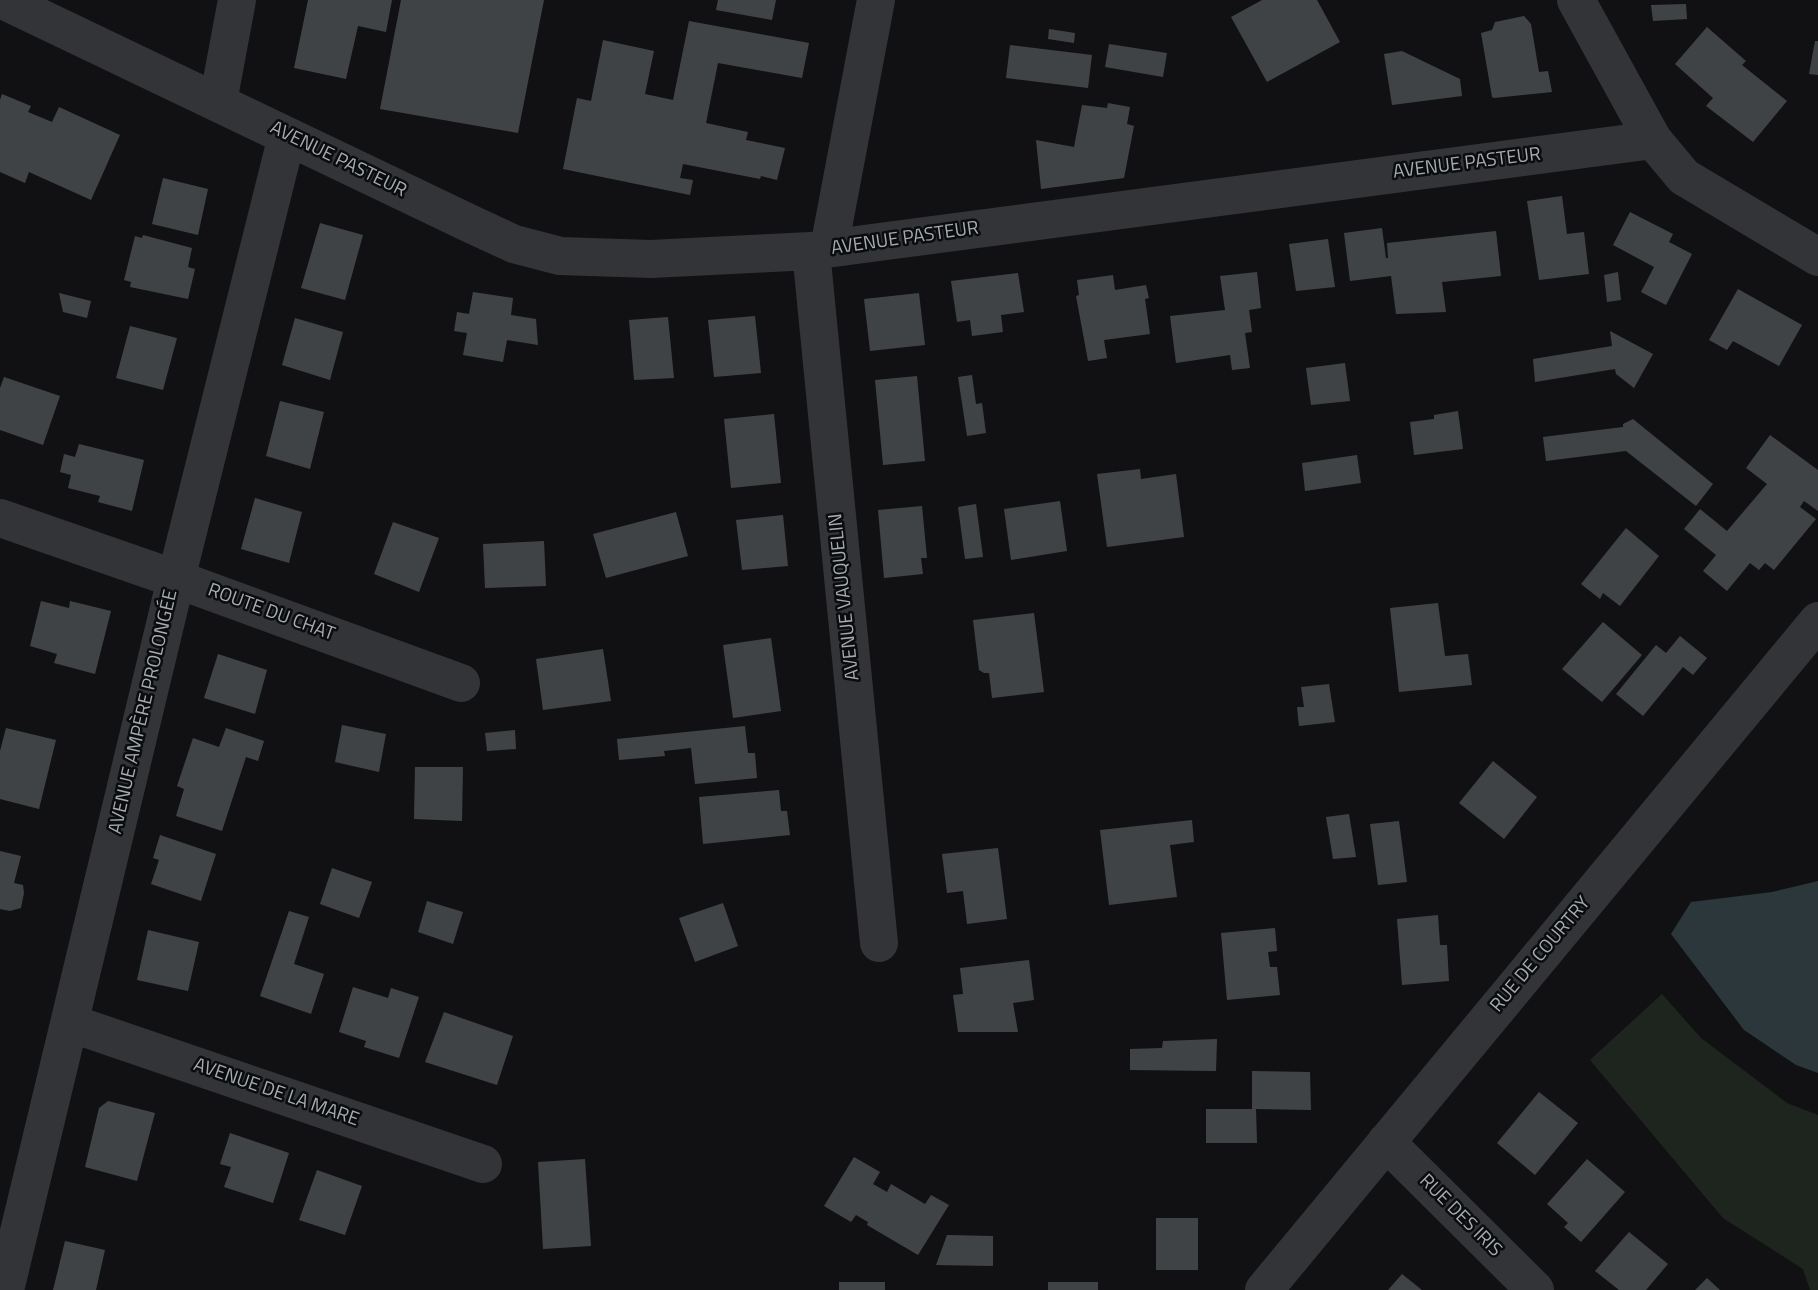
<!DOCTYPE html>
<html>
<head>
<meta charset="utf-8">
<style>
	body { margin:0 }
	canvas { display:block; background:#111113 }
</style>
</head>
<body>
<canvas width="1818" height="1290"></canvas>
<script>
const ctx = document.querySelector('canvas').getContext('2d');
ctx.lineJoin = 'round';
function fill(path, color) { ctx.fillStyle = color; ctx.fill(path, 'evenodd'); }
function trace(path, color, width, dash) { ctx.strokeStyle = color; ctx.lineWidth = width; ctx.lineCap = dash ? 'butt' : 'round'; ctx.setLineDash(dash || []); ctx.stroke(path); }
function drawText(font, color, halo, rows, align = 'center') {
  ctx.font = font + ' "Titillium Web",sans-serif'; ctx.lineWidth = 5; ctx.setLineDash([]); ctx.textBaseline = 'middle'; ctx.strokeStyle = halo; ctx.fillStyle = color; for (const [text, x, y, turn = 0] of rows) {
    ctx.save(); ctx.translate(x, y); ctx.rotate((+turn || 0) * Math.PI / 180); ctx.textAlign = isNaN(turn) ? turn : align; if (halo) ctx.strokeText(text, 0, 0); ctx.fillText(text, 0, 0); ctx.restore();
  }
}
const green = new Path2D(`
	M 1662,994 L 1701,1038 L 1787,1103 L 1818,1115 L 1818,1290 L 1810,1290 L 1803,1269 L 1723,1218 L 1590,1060 Z`);
const water = new Path2D(`
	M 1818,881 L 1818,1073 L 1796,1065 L 1744,1030 L 1671,934 L 1691,902 L 1772,892 Z`);
const building = new Path2D(`
	M 308,0 L 392,0 L 386,32 L 358,26 L 346,79 L 294,68 Z
	M 401,0 L 544,0 L 518,133 L 380,109 Z
	M 718,0 L 776,0 L 772,20 L 716,10 Z
	M 1262,0 L 1317,0 L 1340,42 L 1267,82 L 1231,17 Z
	M 1686,4 L 1687,19 L 1653,21 L 1651,5 Z
	M 1524,16 L 1531,24 L 1539,72 L 1548,71 L 1552,92 L 1494,98 L 1492,97 L 1481,33 L 1492,30 L 1495,22 Z
	M 689,21 L 809,43 L 802,78 L 718,63 L 706,123 L 748,132 L 746,140 L 785,148 L 777,180 L 761,176 L 760,179 L 683,164 L 680,178 L 693,180 L 690,195 L 563,169 L 577,98 L 591,101 L 603,40 L 654,51 L 645,94 L 673,100 Z
	M 1707,27 L 1746,61 L 1742,65 L 1787,101 L 1753,142 L 1706,106 L 1713,98 L 1675,64 Z
	M 1049,29 L 1075,33 L 1074,43 L 1048,39 Z
	M 1815,41 L 1818,41 L 1818,75 L 1809,74 Z
	M 1109,44 L 1167,53 L 1163,77 L 1105,67 Z
	M 1010,45 L 1092,55 L 1088,88 L 1006,78 Z
	M 1402,51 L 1460,79 L 1462,96 L 1392,105 L 1384,54 Z
	M 2,94 L 31,106 L 28,112 L 52,122 L 59,107 L 120,135 L 91,200 L 29,172 L 25,183 L 0,172 L 0,100 Z
	M 1108,103 L 1130,107 L 1127,124 L 1134,126 L 1124,178 L 1041,189 L 1036,140 L 1074,147 L 1082,105 L 1107,108 Z
	M 163,178 L 208,189 L 198,235 L 152,224 Z
	M 1562,196 L 1567,234 L 1584,232 L 1589,274 L 1539,280 L 1527,201 Z
	M 1630,212 L 1673,234 L 1669,242 L 1692,254 L 1666,305 L 1641,292 L 1654,267 L 1613,245 Z
	M 320,223 L 363,235 L 345,300 L 301,288 Z
	M 1382,228 L 1386,258 L 1388,258 L 1387,243 L 1496,231 L 1501,276 L 1442,282 L 1446,312 L 1396,314 L 1391,276 L 1350,281 L 1344,233 Z
	M 143,235 L 192,248 L 188,267 L 195,269 L 188,299 L 130,287 L 131,282 L 124,280 L 135,236 L 142,238 Z
	M 1328,239 L 1335,287 L 1296,291 L 1289,244 Z
	M 1257,272 L 1261,308 L 1249,310 L 1252,332 L 1245,333 L 1250,368 L 1232,370 L 1230,355 L 1176,363 L 1170,316 L 1225,310 L 1220,276 Z
	M 1618,272 L 1621,300 L 1607,302 L 1604,275 Z
	M 1018,273 L 1024,312 L 1001,315 L 1003,332 L 972,336 L 970,320 L 957,322 L 951,281 Z
	M 1113,275 L 1115,290 L 1146,285 L 1149,298 L 1145,299 L 1150,334 L 1104,340 L 1107,358 L 1088,361 L 1076,296 L 1079,295 L 1077,280 Z
	M 1738,289 L 1802,325 L 1779,366 L 1733,341 L 1727,350 L 1709,340 Z
	M 473,292 L 513,298 L 511,315 L 536,319 L 538,345 L 507,340 L 503,362 L 463,355 L 467,333 L 454,331 L 457,312 L 469,314 Z
	M 59,293 L 91,301 L 87,318 L 63,312 Z
	M 919,293 L 925,345 L 870,351 L 864,299 Z
	M 755,316 L 761,373 L 714,377 L 708,320 Z
	M 668,317 L 674,378 L 634,380 L 629,320 Z
	M 295,318 L 343,332 L 330,380 L 282,365 Z
	M 130,326 L 177,338 L 163,390 L 116,378 Z
	M 1610,331 L 1653,354 L 1634,388 L 1616,374 L 1615,369 L 1535,382 L 1533,359 L 1612,346 Z
	M 1345,363 L 1350,401 L 1311,405 L 1306,368 Z
	M 972,375 L 976,404 L 982,403 L 986,433 L 967,436 L 958,377 Z
	M 917,376 L 925,461 L 883,465 L 875,380 Z
	M 4,377 L 60,396 L 43,445 L 0,430 L 0,388 Z
	M 280,401 L 324,412 L 310,469 L 266,456 Z
	M 1458,411 L 1463,449 L 1414,455 L 1410,422 L 1434,419 L 1434,415 Z
	M 774,414 L 781,483 L 731,488 L 724,419 Z
	M 1633,419 L 1713,484 L 1696,506 L 1626,451 L 1546,461 L 1543,437 L 1623,427 L 1623,424 Z
	M 1770,435 L 1818,470 L 1818,511 L 1804,501 L 1800,507 L 1816,519 L 1774,570 L 1765,563 L 1759,570 L 1750,563 L 1727,591 L 1703,571 L 1716,555 L 1684,529 L 1700,509 L 1727,531 L 1767,484 L 1746,468 Z
	M 79,444 L 144,460 L 132,511 L 98,502 L 100,496 L 68,488 L 71,475 L 60,472 L 64,454 L 75,457 Z
	M 1357,455 L 1361,483 L 1305,491 L 1302,463 Z
	M 1140,469 L 1141,479 L 1176,474 L 1184,537 L 1107,547 L 1097,474 Z
	M 255,498 L 302,512 L 289,563 L 241,549 Z
	M 1060,501 L 1067,551 L 1011,560 L 1004,509 Z
	M 976,504 L 983,557 L 965,559 L 958,507 Z
	M 922,506 L 927,558 L 921,558 L 923,574 L 884,578 L 878,510 Z
	M 676,512 L 688,556 L 606,578 L 593,534 Z
	M 783,515 L 788,566 L 742,570 L 736,520 Z
	M 393,522 L 439,538 L 419,592 L 374,574 Z
	M 1626,528 L 1659,556 L 1620,606 L 1603,593 L 1600,599 L 1581,584 Z
	M 544,541 L 546,586 L 485,588 L 483,544 Z
	M 41,601 L 69,608 L 70,601 L 111,611 L 95,674 L 54,663 L 57,654 L 30,646 Z
	M 1438,603 L 1445,656 L 1468,654 L 1472,685 L 1399,692 L 1390,608 Z
	M 1034,613 L 1044,692 L 992,698 L 989,673 L 984,673 L 979,670 L 973,620 Z
	M 1603,622 L 1642,655 L 1602,702 L 1562,669 Z
	M 1680,636 L 1707,658 L 1693,675 L 1683,667 L 1643,716 L 1616,694 L 1656,645 L 1666,653 Z
	M 771,638 L 781,711 L 733,718 L 723,645 Z
	M 603,649 L 611,701 L 543,710 L 536,659 Z
	M 218,654 L 267,670 L 255,714 L 204,698 Z
	M 1329,684 L 1335,722 L 1299,726 L 1297,707 L 1304,707 L 1301,687 Z
	M 342,725 L 386,734 L 379,772 L 335,762 Z
	M 745,726 L 748,753 L 755,753 L 757,778 L 695,784 L 691,748 L 664,751 L 665,756 L 619,760 L 617,739 Z
	M 6,728 L 56,740 L 39,809 L 0,799 L 0,751 Z
	M 226,728 L 264,741 L 258,761 L 246,757 L 222,831 L 176,816 L 184,789 L 177,786 L 193,738 L 219,747 Z
	M 515,730 L 516,749 L 487,751 L 485,733 Z
	M 1493,761 L 1537,797 L 1504,839 L 1459,803 Z
	M 415,767 L 463,767 L 462,821 L 414,819 Z
	M 779,790 L 781,811 L 787,811 L 790,835 L 703,844 L 699,797 Z
	M 1349,814 L 1356,857 L 1333,859 L 1326,817 Z
	M 1192,820 L 1194,842 L 1170,845 L 1177,897 L 1109,905 L 1100,830 Z
	M 1399,821 L 1407,882 L 1378,885 L 1370,824 Z
	M 160,835 L 216,854 L 201,901 L 151,884 L 159,860 L 153,858 Z
	M 998,848 L 1007,919 L 967,924 L 963,891 L 947,893 L 942,854 Z
	M 0,851 L 21,856 L 14,883 L 23,885 L 24,893 L 21,908 L 10,911 L 0,909 Z
	M 332,868 L 372,882 L 359,918 L 320,904 Z
	M 427,901 L 463,912 L 453,944 L 418,932 Z
	M 723,903 L 738,946 L 695,962 L 679,918 Z
	M 289,911 L 309,917 L 294,964 L 324,974 L 311,1014 L 260,996 Z
	M 1438,915 L 1440,945 L 1447,945 L 1449,981 L 1402,985 L 1397,919 Z
	M 1275,928 L 1277,951 L 1268,952 L 1270,967 L 1277,967 L 1280,995 L 1227,1000 L 1221,933 Z
	M 148,930 L 199,942 L 188,991 L 137,980 Z
	M 1029,960 L 1034,1000 L 1013,1003 L 1018,1032 L 958,1032 L 953,995 L 963,994 L 960,968 Z
	M 353,987 L 388,998 L 391,988 L 419,997 L 399,1058 L 364,1047 L 366,1041 L 339,1032 Z
	M 444,1012 L 513,1036 L 497,1085 L 425,1062 Z
	M 1217,1039 L 1216,1071 L 1130,1070 L 1130,1049 L 1162,1048 L 1163,1041 Z
	M 1252,1071 L 1310,1072 L 1311,1110 L 1256,1109 L 1257,1143 L 1206,1143 L 1206,1109 L 1252,1109 Z
	M 1539,1092 L 1578,1123 L 1535,1175 L 1497,1143 Z
	M 108,1101 L 155,1113 L 137,1181 L 85,1167 L 99,1108 Z
	M 230,1133 L 289,1153 L 273,1203 L 224,1187 L 231,1167 L 220,1164 Z
	M 854,1157 L 880,1172 L 873,1184 L 887,1192 L 891,1184 L 925,1204 L 931,1195 L 949,1205 L 918,1255 L 867,1225 L 868,1222 L 856,1215 L 851,1222 L 824,1206 Z
	M 585,1159 L 591,1246 L 543,1249 L 538,1162 Z
	M 1587,1159 L 1625,1192 L 1581,1242 L 1564,1227 L 1568,1223 L 1547,1204 Z
	M 317,1170 L 362,1186 L 345,1235 L 299,1220 Z
	M 1156,1218 L 1198,1218 L 1198,1270 L 1156,1270 Z
	M 1629,1232 L 1668,1264 L 1646,1290 L 1619,1290 L 1595,1271 Z
	M 947,1235 L 993,1236 L 993,1266 L 936,1265 Z
	M 65,1241 L 105,1250 L 96,1290 L 53,1290 Z
	M 1402,1274 L 1422,1290 L 1388,1290 Z
	M 1707,1278 L 1720,1290 L 1695,1290 Z
	M 839,1282 L 885,1282 L 885,1290 L 839,1290 Z
	M 1048,1282 L 1098,1282 L 1098,1290 L 1048,1290 Z`);
const minor = new Path2D(`
	M 3,0 L 473,225 L 514,244 L 560,256 L 651,259 L 811,251 L 1653,140
	M 1576,0 L 1653,140 L 1684,177 L 1818,257
	M 218,102 L 237,0
	M 829,248 L 876,0
	M 811,251 L 879,943
	M 0,518 L 176,579 L 461,683
	M 70,1023 L 483,1164
	M 1386,1142 L 1535,1290
	M 5,1290 L 176,579 L 287,136
	M 1264,1290 L 1818,621`);
const streetNames = [
	["AVENUE PASTEUR",338,160,26],
	["AVENUE PASTEUR",1467,164,-7],
	["AVENUE PASTEUR",905,239,-8],
	["AVENUE VAUQUELIN",845,597,-96],
	["ROUTE DU CHAT",271,613,20],
	["AVENUE AMPÈRE PROLONGÉE",144,712,-77],
	["RUE DE COURTRY",1541,955,-50],
	["AVENUE DE LA MARE",276,1093,19],
	["RUE DES IRIS",1460,1216,45]
];
fill(green, '#1e251e');
fill(water, '#2b373a');
fill(building, '#404345');
trace(minor, '#323437', 38);
drawText('19px', '#a3acb3', '#0c0c0d', streetNames);
</script>
</body>
</html>
